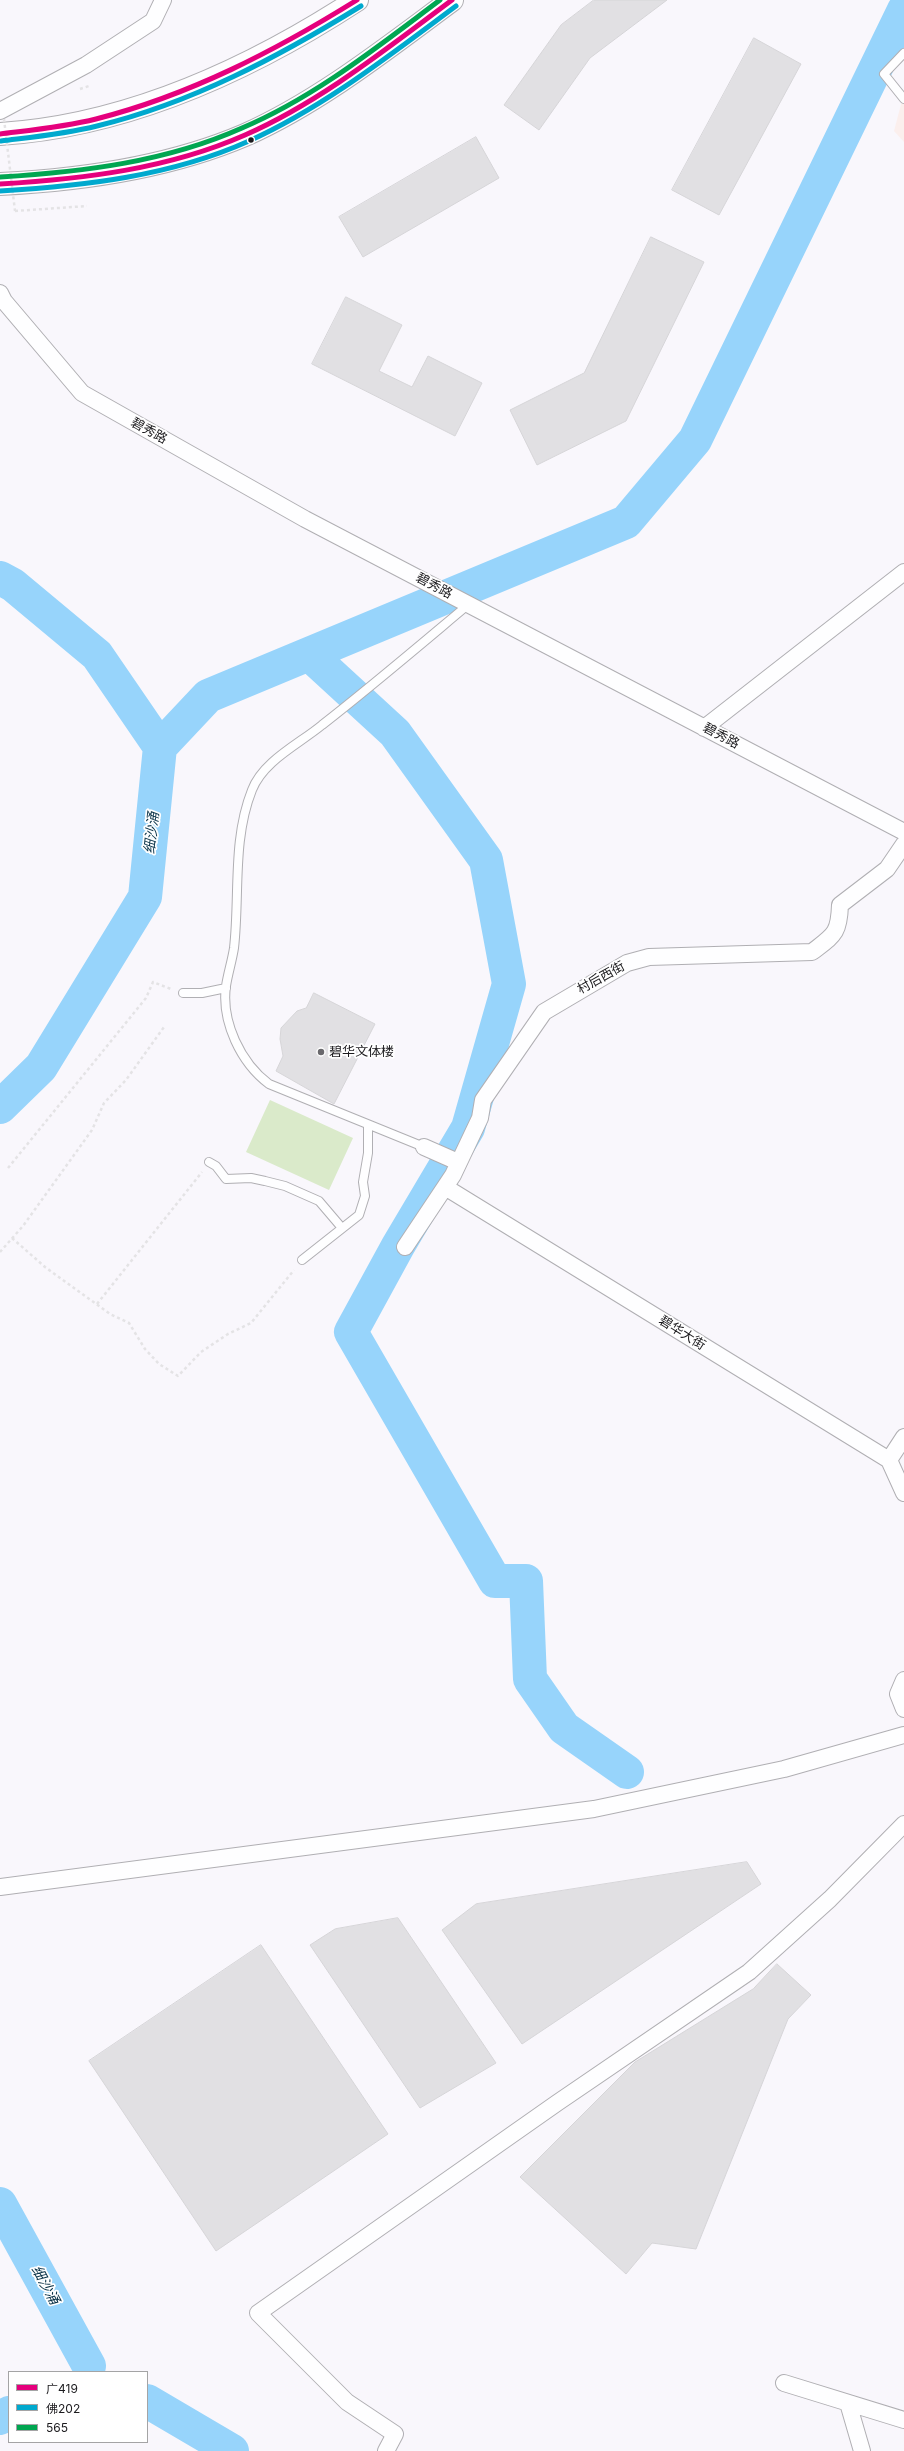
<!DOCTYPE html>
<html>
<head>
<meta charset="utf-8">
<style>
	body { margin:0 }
	#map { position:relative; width:904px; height:2451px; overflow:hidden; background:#f9f7fc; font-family:Inter,"Noto Sans SC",sans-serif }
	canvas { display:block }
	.legend { position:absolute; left:8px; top:2371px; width:140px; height:72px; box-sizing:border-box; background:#fff; border:1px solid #a4a4a5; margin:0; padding:5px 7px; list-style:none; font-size:12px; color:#1c1b1e }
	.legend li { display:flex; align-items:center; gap:8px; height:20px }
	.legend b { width:20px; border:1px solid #a4a4a5 }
</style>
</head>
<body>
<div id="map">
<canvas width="904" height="2451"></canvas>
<ul class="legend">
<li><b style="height:5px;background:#e5007d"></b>广419</li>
<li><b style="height:5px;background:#00a9ce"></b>佛202</li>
<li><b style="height:5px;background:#00a651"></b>565</li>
</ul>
</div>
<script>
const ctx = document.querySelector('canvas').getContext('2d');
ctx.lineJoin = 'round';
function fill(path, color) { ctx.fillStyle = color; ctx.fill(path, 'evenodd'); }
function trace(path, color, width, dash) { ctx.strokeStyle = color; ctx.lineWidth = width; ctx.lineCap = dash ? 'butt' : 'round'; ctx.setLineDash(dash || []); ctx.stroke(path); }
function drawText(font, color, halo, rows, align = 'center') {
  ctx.font = font + ' Inter,"Noto Sans SC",sans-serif'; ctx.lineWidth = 3.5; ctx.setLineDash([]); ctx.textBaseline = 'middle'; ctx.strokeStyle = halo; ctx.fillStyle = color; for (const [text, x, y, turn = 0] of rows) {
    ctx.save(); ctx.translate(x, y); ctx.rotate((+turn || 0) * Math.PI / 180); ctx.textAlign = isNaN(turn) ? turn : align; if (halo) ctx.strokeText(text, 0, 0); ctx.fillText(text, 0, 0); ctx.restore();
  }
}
const commercial = new Path2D(`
	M 904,93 L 904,142 L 894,131 Z`);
const green = new Path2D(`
	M 270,1100 L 353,1138 L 329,1190 L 246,1152 Z`);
const river = new Path2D(`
	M 0,578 L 13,585 L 97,655 L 160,747 L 145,897 L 41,1067 L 0,1107
	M 309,654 L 395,733 L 486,860 L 509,984 L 468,1128 L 398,1246 L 351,1332 L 495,1581 L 526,1581 L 530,1679 L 564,1728 L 627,1772
	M 160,747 L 208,696 L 626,522 L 695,440 L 904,10
	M 0,2204 L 89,2366
	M 147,2401 L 232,2451
	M 0,2418 L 9,2413`);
const building = new Path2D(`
	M 594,0 L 667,0 L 590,58 L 539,130 L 504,105 L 561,25 Z
	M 754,38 L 801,64 L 719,215 L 672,190 Z
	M 476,137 L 499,178 L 363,257 L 339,217 Z
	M 651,237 L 704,262 L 626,421 L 537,465 L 510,410 L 584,373 Z
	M 346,297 L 402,325 L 379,371 L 412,387 L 428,356 L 482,383 L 455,436 L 312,364 Z
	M 314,993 L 375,1024 L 334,1104 L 276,1071 L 283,1056 L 280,1039 L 281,1028 L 297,1011 L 306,1008 Z
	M 747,1862 L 761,1884 L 522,2044 L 442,1930 L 476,1904 Z
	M 398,1918 L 496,2063 L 420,2108 L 310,1945 L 335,1929 Z
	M 261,1945 L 388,2134 L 216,2251 L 89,2061 Z
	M 777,1964 L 811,1995 L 788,2019 L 696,2249 L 652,2243 L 626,2274 L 520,2177 L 635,2062 L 753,1989 Z`);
const path = new Path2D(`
	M 80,89 L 89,86
	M 15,211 L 87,206
	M 8,1168 L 146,998 L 153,982 L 171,989
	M 12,1238 L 45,1267 L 110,1314 L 129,1323 L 145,1349 L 159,1364 L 178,1376 L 201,1352 L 228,1334 L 251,1323 L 294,1270
	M 0,1252 L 23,1226 L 92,1130 L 104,1103 L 126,1080 L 164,1027
	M 97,1304 L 202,1172`);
const service = new Path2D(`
	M 904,53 L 884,74 L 904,99
	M 183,993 L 202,993 L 226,988
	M 424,1147 L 269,1084 C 241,1063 221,1022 226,986 C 228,973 232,961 234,948 C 240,896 232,840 252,790 C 263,761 299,744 322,725 C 372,686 420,645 469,604
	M 209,1162 L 216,1166 L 226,1179 L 251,1178 L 265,1181 L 285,1186 L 319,1201 L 342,1228
	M 302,1260 L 359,1215 L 365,1196 L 363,1182 L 368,1153 L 368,1125`);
const minor = new Path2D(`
	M 0,111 L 86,65 L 153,21 L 163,0
	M 0,293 L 4,301 L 82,393 L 305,519 L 904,832
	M 704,728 L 904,572
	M 424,1147 L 458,1162
	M 445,1187 L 889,1460 L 904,1493
	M 405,1247 L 453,1175 L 480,1118 L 483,1100 L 544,1012 L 627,963 L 649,957 L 812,952 C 834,935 839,934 840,905 L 887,869 L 904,844
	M 889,1460 L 904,1437
	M 904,1680 L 898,1694 L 904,1709
	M 0,1887 L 594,1809 L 784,1769 L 904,1735
	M 784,2383 L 904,2420
	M 848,2403 L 862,2451
	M 386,2451 L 395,2434 L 347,2402 L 258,2313 L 557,2103 L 749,1972 L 830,1899 L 904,1824`);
const primary = new Path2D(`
	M 0,134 C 128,126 251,69 357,0
	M 0,184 C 83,180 168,168 245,135 C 319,102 387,48 452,0`);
const pathBridge = new Path2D(`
	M 4,119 L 15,211`);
const bus1 = new Path2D(`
	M 0,134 C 32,130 64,127 96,119 C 190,95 275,51 357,0
	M 0,184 C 83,179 168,169 245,135 C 320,102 386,49 452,0`);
const bus2 = new Path2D(`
	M 1,141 C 33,137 65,134 97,126 C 192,103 278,57 361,6
	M 0,191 C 84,186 171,176 249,141 C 324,107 390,55 456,6`);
const bus3 = new Path2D(`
	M 0,177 C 82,172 166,162 242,128 C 315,97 377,47 440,0`);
const markers = [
	[251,140,3.5,"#1c1b1e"],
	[321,1052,4,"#69686c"]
];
const streetNames = [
	["碧秀路",149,431,29],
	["碧秀路",434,586,28],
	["碧秀路",721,736,28],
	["村后西街",601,978,-29],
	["碧华大街",682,1333,32]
];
const poiNames = [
	["碧华文体楼",329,1052]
];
const waterNames = [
	["细沙涌",152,833,-84],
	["细沙涌",45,2285,61]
];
fill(commercial, '#fbefed');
fill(green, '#daeaca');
trace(river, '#97d4fb', 34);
fill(building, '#e1e0e3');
trace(building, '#d6d5d8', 1);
trace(service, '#b0afb3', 10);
trace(minor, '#b0afb3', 18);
trace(primary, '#b0afb3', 24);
trace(path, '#e4e3e5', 2.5, [3, 3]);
trace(service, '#fefeff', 8);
trace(minor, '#fefeff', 16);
trace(primary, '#fefeff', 22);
trace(pathBridge, '#e4e3e5', 2.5, [3, 3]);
trace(bus1, '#e5007d', 5);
trace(bus2, '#00a9ce', 5);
trace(bus3, '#00a651', 5);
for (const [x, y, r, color] of markers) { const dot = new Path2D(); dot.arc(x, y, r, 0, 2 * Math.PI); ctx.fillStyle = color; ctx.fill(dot); trace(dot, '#fff', 1.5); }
drawText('13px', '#1c1b1e', '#fff', streetNames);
drawText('13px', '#1c1b1e', '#fff', poiNames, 'left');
drawText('italic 14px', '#0c3449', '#fff', waterNames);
</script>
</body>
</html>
